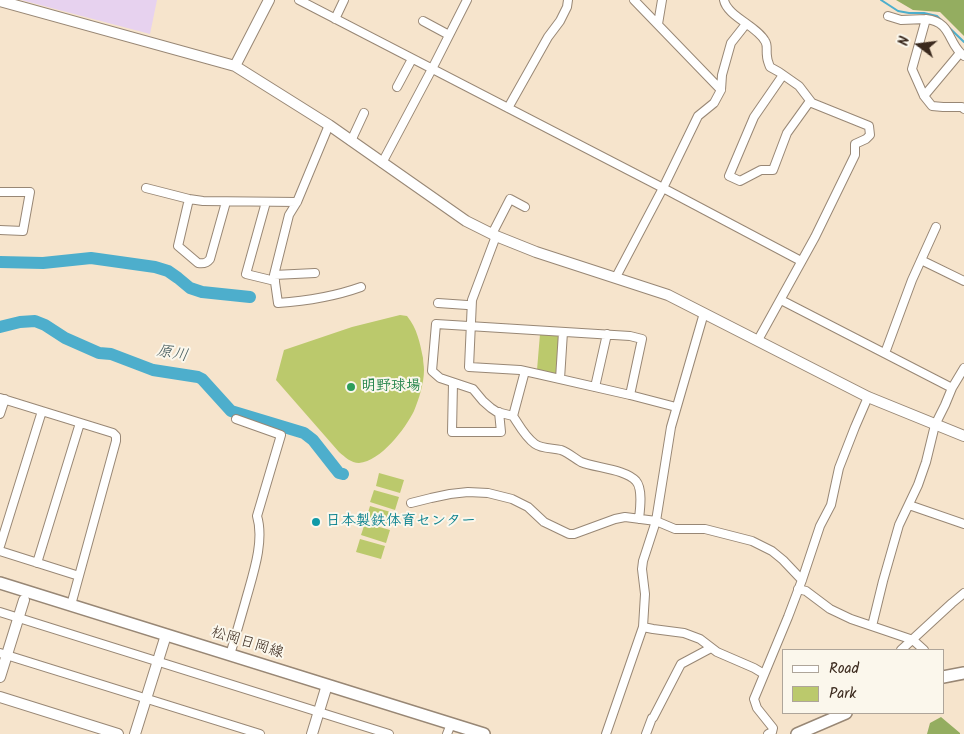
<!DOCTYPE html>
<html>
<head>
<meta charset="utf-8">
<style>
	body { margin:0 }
	#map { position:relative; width:964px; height:734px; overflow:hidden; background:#f6e4cc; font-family:Kalam,sans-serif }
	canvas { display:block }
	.legend { position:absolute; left:782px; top:649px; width:162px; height:65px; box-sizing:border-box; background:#fbf7ec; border:1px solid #aea59a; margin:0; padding:6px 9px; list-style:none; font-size:15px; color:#3b2a1e }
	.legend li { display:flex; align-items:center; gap:10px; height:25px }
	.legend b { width:25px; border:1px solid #aea59a }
	.north { position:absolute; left:894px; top:20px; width:50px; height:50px; -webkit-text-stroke:4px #fbf7ec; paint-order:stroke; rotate:285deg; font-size:14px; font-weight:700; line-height:20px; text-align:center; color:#3b2a1e }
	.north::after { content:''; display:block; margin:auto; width:18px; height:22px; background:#3b2a1e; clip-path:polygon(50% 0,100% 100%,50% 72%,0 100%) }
</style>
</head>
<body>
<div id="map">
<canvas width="964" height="734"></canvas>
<ul class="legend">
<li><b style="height:6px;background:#fff"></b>Road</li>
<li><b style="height:14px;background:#bbc96c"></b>Park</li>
</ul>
<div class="north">N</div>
</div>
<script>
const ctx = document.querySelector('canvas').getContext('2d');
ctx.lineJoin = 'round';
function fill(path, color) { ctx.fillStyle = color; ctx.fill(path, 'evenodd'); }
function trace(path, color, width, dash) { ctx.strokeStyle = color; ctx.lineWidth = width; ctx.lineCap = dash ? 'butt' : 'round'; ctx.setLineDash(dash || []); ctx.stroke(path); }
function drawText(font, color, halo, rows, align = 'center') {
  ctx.font = font + ' Kalam,"Klee One",sans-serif'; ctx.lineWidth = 4; ctx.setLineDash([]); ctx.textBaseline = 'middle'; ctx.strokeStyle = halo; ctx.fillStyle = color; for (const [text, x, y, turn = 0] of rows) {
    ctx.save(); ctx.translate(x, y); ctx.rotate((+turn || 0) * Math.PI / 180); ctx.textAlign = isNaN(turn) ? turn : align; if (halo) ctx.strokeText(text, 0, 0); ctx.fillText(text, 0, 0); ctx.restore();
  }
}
const built = new Path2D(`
	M 21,0 L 157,0 L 150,34 Z`);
const green = new Path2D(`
	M 400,315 L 407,316 C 417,328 420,343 423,358 C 423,362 424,366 424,370 C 424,383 419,399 414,411 C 405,429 381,461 359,463 C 351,463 345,457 339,452 L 276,380 L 284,350 L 352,327 Z
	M 540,334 L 559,335 L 561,336 L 558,373 L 556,375 L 537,370 Z
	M 379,473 L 404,480 L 400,493 L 376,486 Z
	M 374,490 L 399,497 L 395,510 L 370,502 Z
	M 370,506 L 394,513 L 391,526 L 366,519 Z
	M 365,523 L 390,530 L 386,543 L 361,535 Z
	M 360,539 L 385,546 L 381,559 L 356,552 Z`);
const forest = new Path2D(`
	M 896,0 L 964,0 L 964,36 L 940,12 L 913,10 Z
	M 941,717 L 960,733 L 960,734 L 927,734 L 930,723 Z`);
const stream = new Path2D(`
	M 881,0 L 898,11 L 909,13 L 924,13 L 937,16 L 964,42`);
const river = new Path2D(`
	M 0,262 L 43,263 L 91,258 L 155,267 L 168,271 L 178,278 L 190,288 L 202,292 L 250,297
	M 0,327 L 20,322 L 35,321 L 45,325 L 65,338 L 99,353 L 111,354 L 153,370 L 198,377 L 202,379 L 231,411 L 304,433 L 313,440 L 335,468 L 339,473 L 343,474`);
const minor = new Path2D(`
	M 299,0 L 663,188 L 801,261
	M 634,0 L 721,90
	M 724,0 C 727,16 757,26 765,41 C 768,45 766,51 767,56 C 767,60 769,64 770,67 L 779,72 L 799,86 L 812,103 L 869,126 L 870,135 L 866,139 L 855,144 L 855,155 L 815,237 L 758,340
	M 888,16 L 901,20 L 926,19 L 912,69 L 924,96 L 932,106 L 943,107 L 962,107 L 964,109
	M 335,19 L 344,0
	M 926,19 C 953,22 947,44 964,56
	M 423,21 L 449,35
	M 658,24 L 662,0
	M 783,75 L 754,117 L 729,176 L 740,181 L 761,170 L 773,170 L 787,133 L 810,101
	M 397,87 L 412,59
	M 924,96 L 960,53
	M 508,108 L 548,37 L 560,21 L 567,7 L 568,0
	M 329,125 L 297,202 L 289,215 L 274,275 L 278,303 C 307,301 333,297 361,287
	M 351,141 L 364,113
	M 382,163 L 432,69 L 467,0
	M 146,188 L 189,199 L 203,201 L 297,202
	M 0,192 L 30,192 L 23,231 L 0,230
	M 189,199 L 178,246 L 198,263 C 204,264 207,263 210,259 L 226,202
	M 266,202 L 246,274 L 275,281
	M 492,234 L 510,199 L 525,207
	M 496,236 L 472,300 L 469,367 L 520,370 L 538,374 L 630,395 L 676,407
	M 921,260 L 964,281
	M 274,275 L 315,273
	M 616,277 L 663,188 L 698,116 L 714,103 L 721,90 L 722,75 L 731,43 L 746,24
	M 781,300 L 952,388
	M 438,303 L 467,305
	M 885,353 L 912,280 L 936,227
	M 525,371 L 513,416 C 519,425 525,437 535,444 C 542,449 553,448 561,450 C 569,453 574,458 581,462 C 596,468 625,469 636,481 C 643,489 640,510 639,519
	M 560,379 L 563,332
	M 453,383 L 452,432 L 501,432 L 499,412
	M 595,387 L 607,334
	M 0,398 L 113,433 L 116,436 L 116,441 L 71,605
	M 0,414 L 5,399
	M 513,416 L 497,412 L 491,408 L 483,401 L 473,389 L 440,378 L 432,371 L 436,324 L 630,336 L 642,339 L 630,395
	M 411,503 L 431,498 L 450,494 L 468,492 L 488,493 L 512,499 L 528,507 L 544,522 L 569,534 L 574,534 L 615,519 L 625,517 L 656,521 L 675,529 L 705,529 L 752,541 L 772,551 L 783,560 L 802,580
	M 909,505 L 964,524
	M 0,546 L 42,411
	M 0,551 L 79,576
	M 37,563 L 80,423
	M 798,589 L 806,591 L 830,609 L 851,619 L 913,640 L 924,650
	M 0,612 L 389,734
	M 872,626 L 883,581 L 899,525 L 918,485 L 926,462 L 935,425 L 945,405 L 952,388 L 964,368
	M 643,627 L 653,629 L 684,633 L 700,639 L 717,652 L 754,668 L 764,674
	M 901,650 L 952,603 L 964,593
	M 0,653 L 260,734
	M 230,655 C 235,638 240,620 245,603 C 252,577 265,542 257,516 L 281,435 L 236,419
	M 447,734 L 451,724
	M 606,734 L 643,627 L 645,594 L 642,569 L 643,561 L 656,521 L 671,427 L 704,313
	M 646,734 L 652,718 L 653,718 L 681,664 L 711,648
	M 768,734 L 772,732 L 773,728 L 757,708 L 754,699 L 788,617 L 802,580 L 820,526 L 831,505 L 839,468 L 855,427 L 868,397`);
const tertiary = new Path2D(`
	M 0,1 L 235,66 L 329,125 L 466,221 L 496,236 L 536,252 L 668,295 L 868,397 L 964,436
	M 235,66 L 269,0
	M 0,677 L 24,600
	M 0,697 L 118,734
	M 135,734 L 166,635
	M 312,734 L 327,685`);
const secondary = new Path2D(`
	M 0,583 L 484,734
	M 943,677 L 964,673
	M 797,734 L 846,713`);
const markers = [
	[351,387,5,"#2e9e5b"],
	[316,522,5,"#0f9aa8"]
];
const leisureNames = [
	["明野球場",361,387]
];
const cultureNames = [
	["日本製鉄体育センター",326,522]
];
const streetNames = [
	["松岡日岡線",247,644,17]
];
const waterNames = [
	["原川",172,355,10]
];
fill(built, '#e7d2ef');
fill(green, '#bbc96c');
fill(forest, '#94ad60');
trace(stream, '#4daecc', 2);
trace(river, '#4daecc', 12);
trace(minor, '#988775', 10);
trace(tertiary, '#988775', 12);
trace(secondary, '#988775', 14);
trace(minor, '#fff', 8);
trace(tertiary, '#fff', 10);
trace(secondary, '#fff', 11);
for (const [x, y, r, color] of markers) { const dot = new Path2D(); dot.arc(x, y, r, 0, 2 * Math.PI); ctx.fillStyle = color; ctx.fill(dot); trace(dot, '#fbf7ec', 2); }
drawText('bold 15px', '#27864d', '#fbf7ec', leisureNames, 'left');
drawText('bold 15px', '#0d838f', '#fbf7ec', cultureNames, 'left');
drawText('15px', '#3b2a1e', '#fbf7ec', streetNames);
drawText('italic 16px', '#41585b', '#fbf7ec', waterNames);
</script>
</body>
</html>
